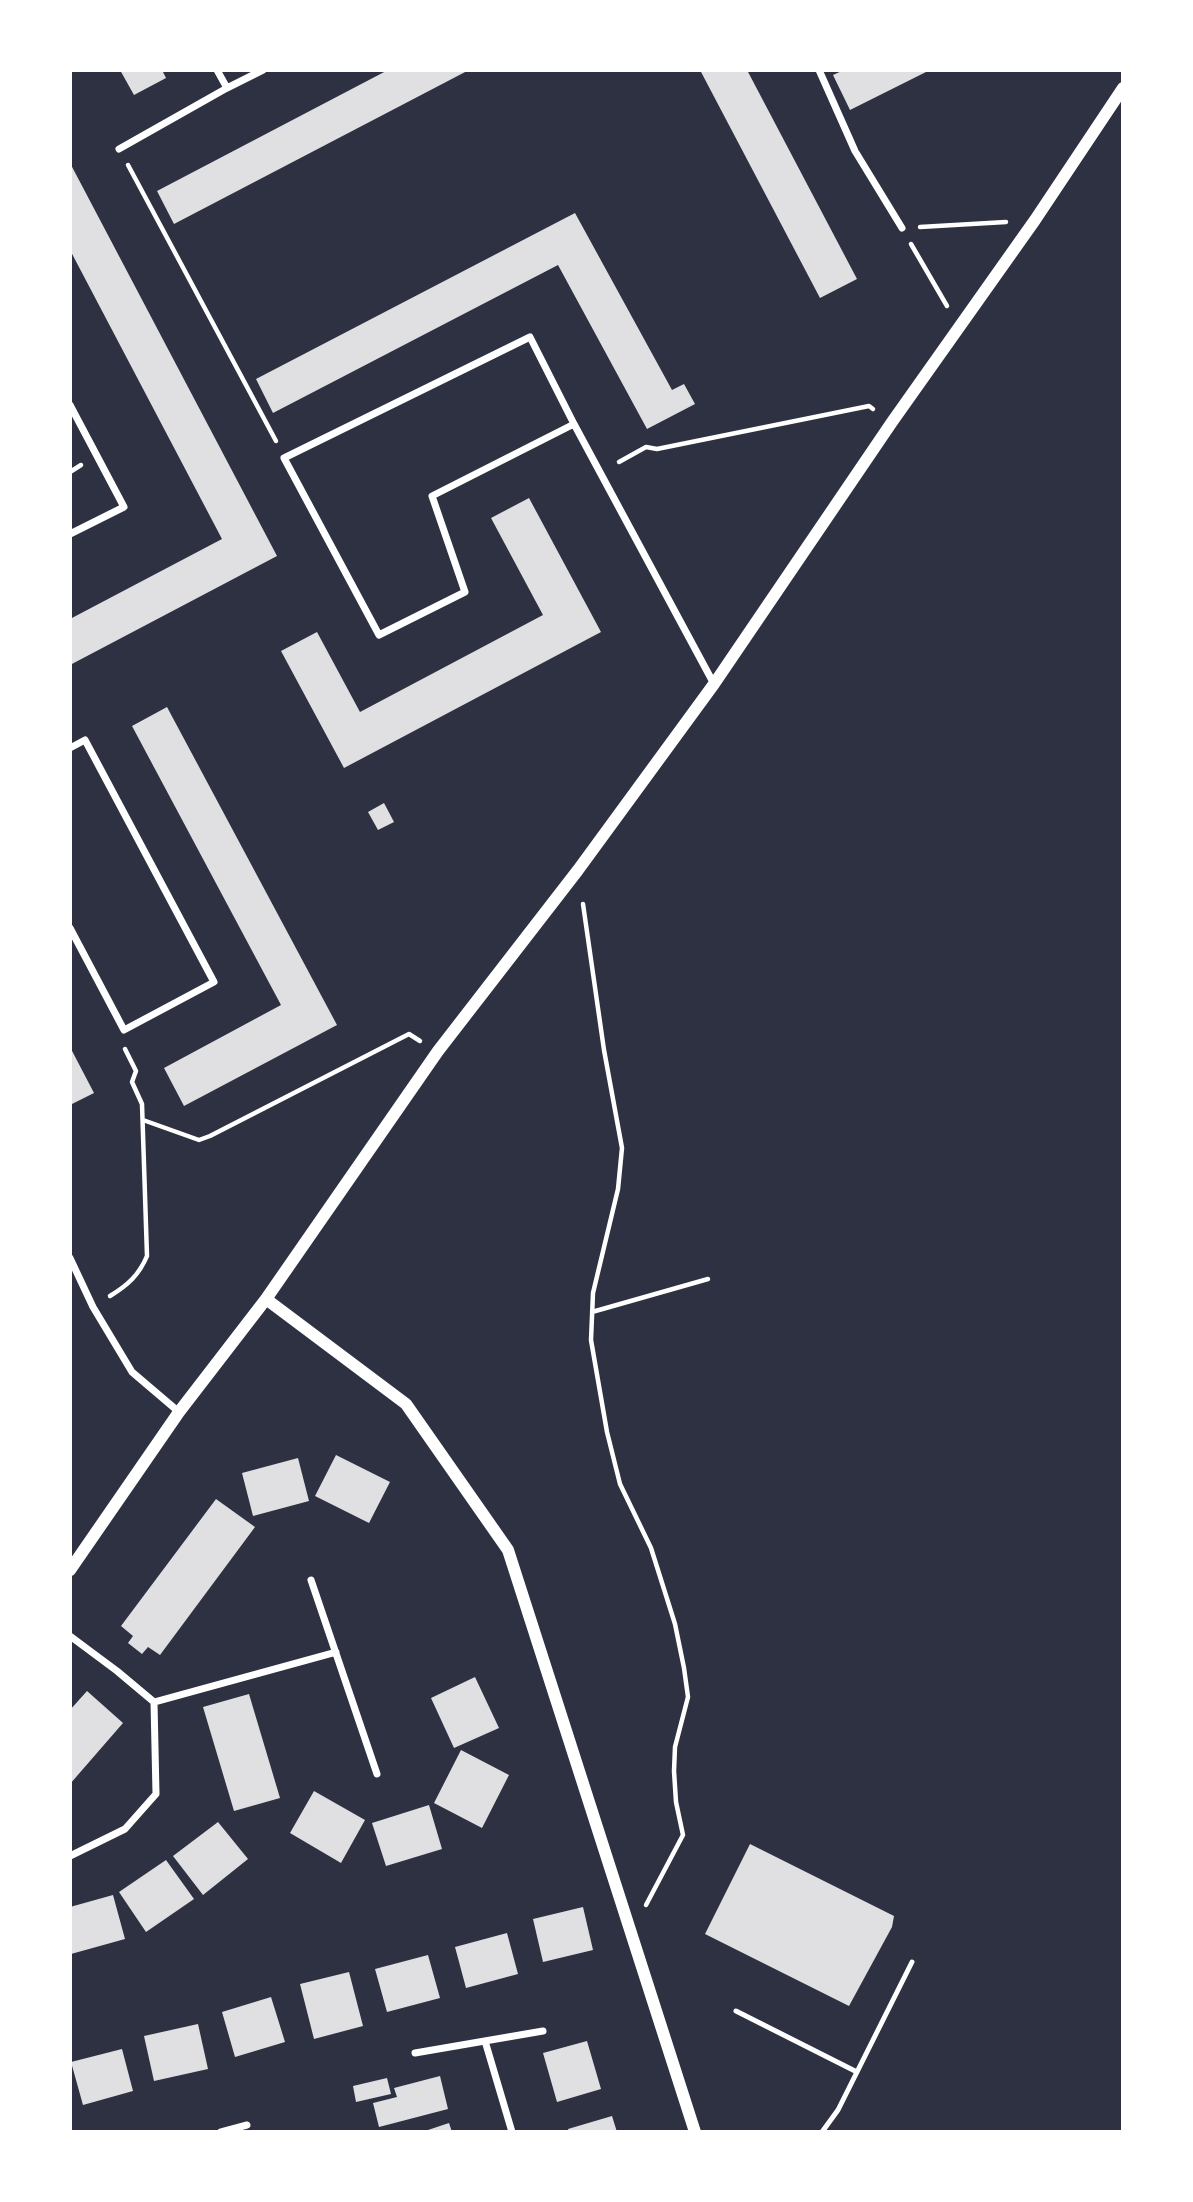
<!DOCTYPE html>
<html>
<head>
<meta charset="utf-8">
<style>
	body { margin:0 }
	#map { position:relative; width:1193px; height:2202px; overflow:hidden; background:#2d3142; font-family:"Fira Sans Condensed",sans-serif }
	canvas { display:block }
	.frame { position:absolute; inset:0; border:72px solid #fff; pointer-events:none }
</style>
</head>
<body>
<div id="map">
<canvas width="1193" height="2202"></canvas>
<div class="frame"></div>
</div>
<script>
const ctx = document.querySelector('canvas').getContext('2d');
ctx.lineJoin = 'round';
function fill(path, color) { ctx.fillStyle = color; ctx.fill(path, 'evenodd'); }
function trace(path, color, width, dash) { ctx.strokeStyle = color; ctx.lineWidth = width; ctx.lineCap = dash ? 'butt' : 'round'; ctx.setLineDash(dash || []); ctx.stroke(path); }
const building = new Path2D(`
	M 120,70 L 162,70 L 166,78 L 134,95 Z
	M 388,70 L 469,70 L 174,224 L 157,191 Z
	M 700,70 L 747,70 L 857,279 L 820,298 Z
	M 844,70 L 930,70 L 850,110 L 833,75 Z
	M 70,163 L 277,556 L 70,665 L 70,619 L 222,539 L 70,250 Z
	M 575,213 L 672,390 L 684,384 L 695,404 L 647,429 L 558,265 L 273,413 L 256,379 Z
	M 529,498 L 601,632 L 344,768 L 281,651 L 317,632 L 360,712 L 543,615 L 491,518 Z
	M 167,707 L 337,1025 L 184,1106 L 164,1068 L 281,1005 L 132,726 Z
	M 384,803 L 394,822 L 378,830 L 368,812 Z
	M 70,1047 L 94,1093 L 70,1105 Z
	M 336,1455 L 390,1482 L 369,1523 L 315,1496 Z
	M 298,1458 L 309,1501 L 253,1516 L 242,1473 Z
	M 216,1499 L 255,1527 L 160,1655 L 148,1647 L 142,1654 L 128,1643 L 133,1636 L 121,1626 Z
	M 475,1677 L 499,1728 L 454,1748 L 431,1698 Z
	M 87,1691 L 123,1723 L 70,1784 L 70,1710 Z
	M 249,1694 L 280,1798 L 234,1811 L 203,1707 Z
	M 461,1750 L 509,1775 L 482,1828 L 434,1803 Z
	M 314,1791 L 365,1820 L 341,1863 L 290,1833 Z
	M 429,1805 L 442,1849 L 386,1866 L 372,1823 Z
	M 218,1822 L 248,1859 L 203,1895 L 173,1856 Z
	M 750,1844 L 894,1916 L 892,1927 L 849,2006 L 705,1934 Z
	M 166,1860 L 194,1899 L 146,1932 L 119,1892 Z
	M 113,1895 L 125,1939 L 71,1954 L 70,1907 Z
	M 583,1907 L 593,1950 L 543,1962 L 533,1919 Z
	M 507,1933 L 518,1974 L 466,1988 L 455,1947 Z
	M 428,1955 L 440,1998 L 387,2012 L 375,1969 Z
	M 349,1972 L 363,2026 L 314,2039 L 300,1984 Z
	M 271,1997 L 285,2042 L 235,2057 L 222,2012 Z
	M 198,2024 L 208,2069 L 154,2081 L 144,2036 Z
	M 587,2041 L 601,2089 L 557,2102 L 543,2053 Z
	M 122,2049 L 133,2091 L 83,2105 L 71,2062 Z
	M 440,2076 L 448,2109 L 379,2127 L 373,2103 L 397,2097 L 394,2088 Z
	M 387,2078 L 391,2094 L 356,2102 L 353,2086 Z
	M 612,2116 L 617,2132 L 569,2132 L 568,2129 Z
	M 449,2123 L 452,2132 L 425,2132 L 425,2131 Z`);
const path = new Path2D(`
	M 128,165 L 276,441
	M 920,227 L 1006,222
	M 911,244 L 947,306
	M 619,462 L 646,447 L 657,449 L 869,406 L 873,409
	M 70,472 L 81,465
	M 583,904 L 604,1050 L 622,1148 L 618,1189 L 593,1293 L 591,1340 L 607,1432 L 620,1484 L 651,1548 L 675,1624 L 684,1668 L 688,1697 L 675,1747 L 674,1771 L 676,1802 L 683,1835 L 646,1905
	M 143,1120 L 199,1140 L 210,1136 L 409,1034 L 420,1041
	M 110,1296 C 128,1285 139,1275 147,1256 L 142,1104 L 132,1082 L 136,1071 L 125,1049
	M 592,1312 L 708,1279`);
const service = new Path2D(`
	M 736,2011 L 857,2072
	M 822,2132 L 838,2110 L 912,1962`);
const minor = new Path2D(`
	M 819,70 L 855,151 L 902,228
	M 227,88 L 263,70
	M 119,149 L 227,88 L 217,70
	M 70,405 L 124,507 L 70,534
	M 574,424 L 530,337 L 284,458 L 379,635 L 465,592 L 432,496 L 574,424 L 714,684
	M 70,748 L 85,740 L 214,982 L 124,1030 L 70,928
	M 70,1258 L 93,1307 L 132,1372 L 179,1412
	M 311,1580 L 377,1774
	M 70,1636 L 117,1671 L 154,1702 L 156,1794 L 125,1829 L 70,1856
	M 154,1702 L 336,1652
	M 485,2041 L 512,2132
	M 415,2053 L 543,2031
	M 221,2132 L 247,2125`);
const tertiary = new Path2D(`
	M 266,1299 L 406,1404 L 508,1550 L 695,2132
	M 70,1570 L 179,1412 L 266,1299 L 438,1051 L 578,870 L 714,684 L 892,422 L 1035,220 L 1123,88`);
fill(building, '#e0e0e3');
trace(path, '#fff', 4.5);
trace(service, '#fff', 5);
trace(minor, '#fff', 7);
trace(tertiary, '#fff', 12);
</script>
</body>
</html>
